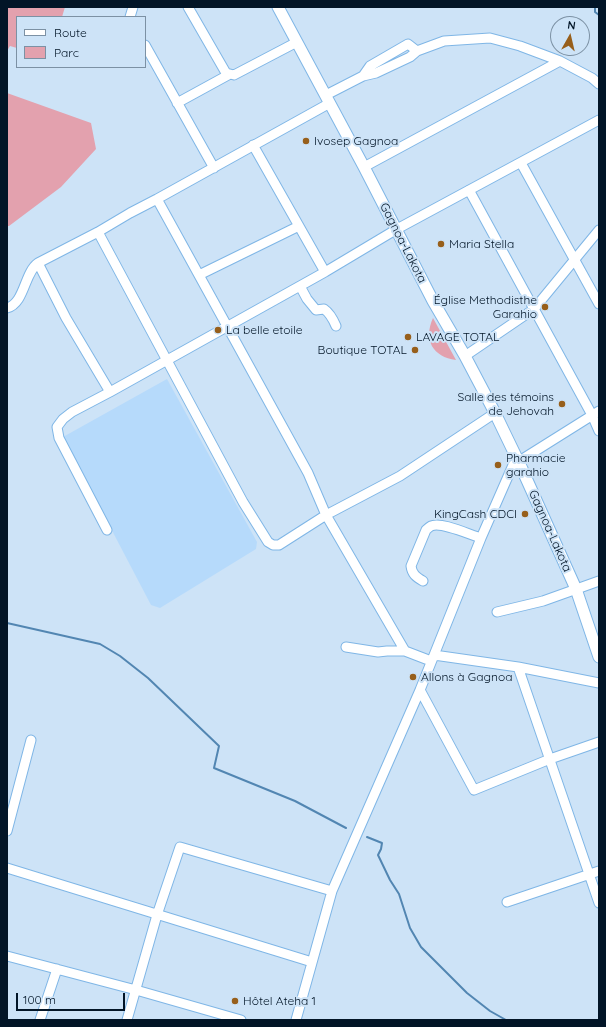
<!DOCTYPE html>
<html>
<head>
<meta charset="utf-8">
<style>
	body { margin:0 }
	#map { position:relative; width:606px; height:1027px; overflow:hidden; background:#cde3f7; font-family:Quicksand,sans-serif }
	canvas { display:block }
	.frame { position:absolute; inset:0; border:8px solid #021527; pointer-events:none }
	.legend { position:absolute; left:16px; top:16px; width:130px; height:52px; box-sizing:border-box; background:#cde3f7; border:1px solid #7c91a4; margin:0; padding:5px 7px; list-style:none; font-size:12px; color:#021527 }
	.legend li { display:flex; align-items:center; gap:8px; height:20px }
	.legend b { width:20px; border:1px solid #7c91a4 }
	.north { position:absolute; left:550px; top:16px; width:40px; height:40px; box-sizing:border-box; background:#cde3f7; border:1px solid #7c91a4; border-radius:50%; rotate:8deg; font-size:11px; font-weight:700; line-height:16px; text-align:center; color:#021527 }
	.north::after { content:''; display:block; margin:auto; width:14px; height:18px; background:#975f1b; clip-path:polygon(50% 0,100% 100%,50% 72%,0 100%) }
	.scale { position:absolute; left:16px; top:993px; width:109px; height:18px; box-sizing:border-box; border:2px solid #021527; border-top:0; padding-left:5px; font-size:12px; line-height:14px; white-space:nowrap; color:#021527; -webkit-text-stroke:3px #cde3f7; paint-order:stroke }
</style>
</head>
<body>
<div id="map">
<canvas width="606" height="1027"></canvas>
<div class="frame"></div>
<ul class="legend">
<li><b style="height:5px;background:#fff"></b>Route</li>
<li><b style="height:11px;background:#e3a1ae"></b>Parc</li>
</ul>
<div class="north">N</div>
<div class="scale">100 m</div>
</div>
<script>
const ctx = document.querySelector('canvas').getContext('2d');
ctx.lineJoin = 'round';
function fill(path, color) { ctx.fillStyle = color; ctx.fill(path, 'evenodd'); }
function trace(path, color, width, dash) { ctx.strokeStyle = color; ctx.lineWidth = width; ctx.lineCap = dash ? 'butt' : 'round'; ctx.setLineDash(dash || []); ctx.stroke(path); }
function drawText(font, color, halo, rows, align = 'center') {
  ctx.font = font + ' Quicksand,sans-serif'; ctx.lineWidth = 4; ctx.setLineDash([]); ctx.textBaseline = 'middle'; ctx.strokeStyle = halo; ctx.fillStyle = color; for (const [text, x, y, turn = 0] of rows) {
    ctx.save(); ctx.translate(x, y); ctx.rotate((+turn || 0) * Math.PI / 180); ctx.textAlign = isNaN(turn) ? turn : align; if (halo) ctx.strokeText(text, 0, 0); ctx.fillText(text, 0, 0); ctx.restore();
  }
}
const built = new Path2D(`
	M 167,379 L 257,542 L 256,549 L 160,608 L 151,605 L 63,437 Z`);
const green = new Path2D(`
	M 7,7 L 65,7 L 62,17 L 17,17 L 17,48 L 10,46 L 7,51 Z
	M 7,93 L 91,123 L 96,149 L 61,187 L 9,226 L 7,226 Z
	M 433,318 L 456,360 C 433,357 423,340 433,318 Z`);
const stream = new Path2D(`
	M 595,7 L 595,12 L 599,15
	M 7,623 L 100,644 L 120,656 L 148,678 L 219,746 L 214,768 L 295,801 L 346,828
	M 367,837 L 382,843 L 381,849 L 378,855 L 390,880 L 399,894 L 410,928 L 421,947 L 467,993 L 490,1011 L 506,1020`);
const minor = new Path2D(`
	M 188,7 L 226,73 L 234,75 L 297,42
	M 130,17 L 133,7
	M 145,45 L 214,168
	M 363,76 L 370,66 L 408,44 L 417,51
	M 326,95 L 363,76 L 376,73 L 410,57 L 417,51 L 444,41 L 490,38 L 520,46 L 560,61 L 592,78 L 599,84
	M 177,103 L 230,74
	M 253,145 L 325,272
	M 521,163 L 599,304
	M 364,167 L 560,61
	M 469,190 L 592,415 L 599,431
	M 157,199 L 308,473 L 326,515 L 405,651 L 431,661
	M 98,232 L 243,502 L 268,542 L 273,545 L 279,545 L 326,515 L 400,476 L 495,413
	M 38,263 L 66,318 L 110,392
	M 199,275 L 299,226
	M 300,286 L 307,299 L 316,310 L 324,309 C 330,313 333,319 336,326
	M 7,308 C 25,303 24,273 38,263 L 98,232 L 130,213 L 157,199 L 330,103
	M 465,356 L 534,309 L 599,230
	M 107,530 L 59,438 L 57,427 L 63,419 L 72,412 L 110,392 L 325,272 L 397,229 L 599,120
	M 423,581 C 416,577 412,574 411,566 L 426,530 C 427,529 429,527 431,526 C 441,521 470,535 481,538
	M 497,612 L 543,601 L 599,581
	M 346,647 L 378,652 L 387,651 L 405,651
	M 434,655 L 518,667 L 599,683
	M 518,667 L 599,903
	M 420,690 L 474,790 L 550,759 L 599,742
	M 7,831 L 31,740
	M 7,868 L 312,962
	M 507,902 L 599,871
	M 7,956 L 136,990 L 241,1020
	M 40,1020 L 57,969
	M 127,1020 L 157,915 L 180,847 L 332,891
	M 296,1020 L 332,891 L 420,690 L 481,538 L 513,465 L 599,411`);
const major = new Path2D(`
	M 278,7 L 364,167 L 433,301 L 465,356 L 495,413 L 522,469 L 576,589 L 599,657`);
const markers = [
	[306,141,4,"#975f1b"],
	[441,244,4,"#975f1b"],
	[545,307,4,"#975f1b"],
	[218,330,4,"#975f1b"],
	[408,337,4,"#975f1b"],
	[415,350,4,"#975f1b"],
	[562,404,4,"#975f1b"],
	[498,465,4,"#975f1b"],
	[525,514,4,"#975f1b"],
	[413,677,4,"#975f1b"],
	[235,1001,4,"#975f1b"]
];
const poiNames = [
	["Ivosep Gagnoa",314,141],
	["Maria Stella",449,244],
	["Église Methodisthe",537,300,"right"],
	["Garahio",537,314,"right"],
	["La belle etoile",226,330],
	["LAVAGE TOTAL",416,337],
	["Boutique TOTAL",407,350,"right"],
	["Salle des témoins",554,397,"right"],
	["de Jehovah",554,411,"right"],
	["Pharmacie",506,458],
	["garahio",506,472],
	["KingCash CDCI",517,514,"right"],
	["Allons à Gagnoa",421,677],
	["Hôtel Ateha 1",243,1001]
];
const streetNames = [
	["Gagnoa-Lakota",403,243,63],
	["Gagnoa-Lakota",550,531,66]
];
fill(built, '#b6dafb');
fill(green, '#e3a1ae');
trace(stream, '#5286b2', 2);
trace(minor, '#7fb6e6', 11);
trace(major, '#7fb6e6', 13);
trace(minor, '#fff', 9);
trace(major, '#fff', 11);
for (const [x, y, r, color] of markers) { const dot = new Path2D(); dot.arc(x, y, r, 0, 2 * Math.PI); ctx.fillStyle = color; ctx.fill(dot); trace(dot, '#cde3f7', 1.5); }
drawText('12px', '#021527', '#cde3f7', poiNames, 'left');
drawText('12px', '#021527', '#cde3f7', streetNames);
</script>
</body>
</html>
